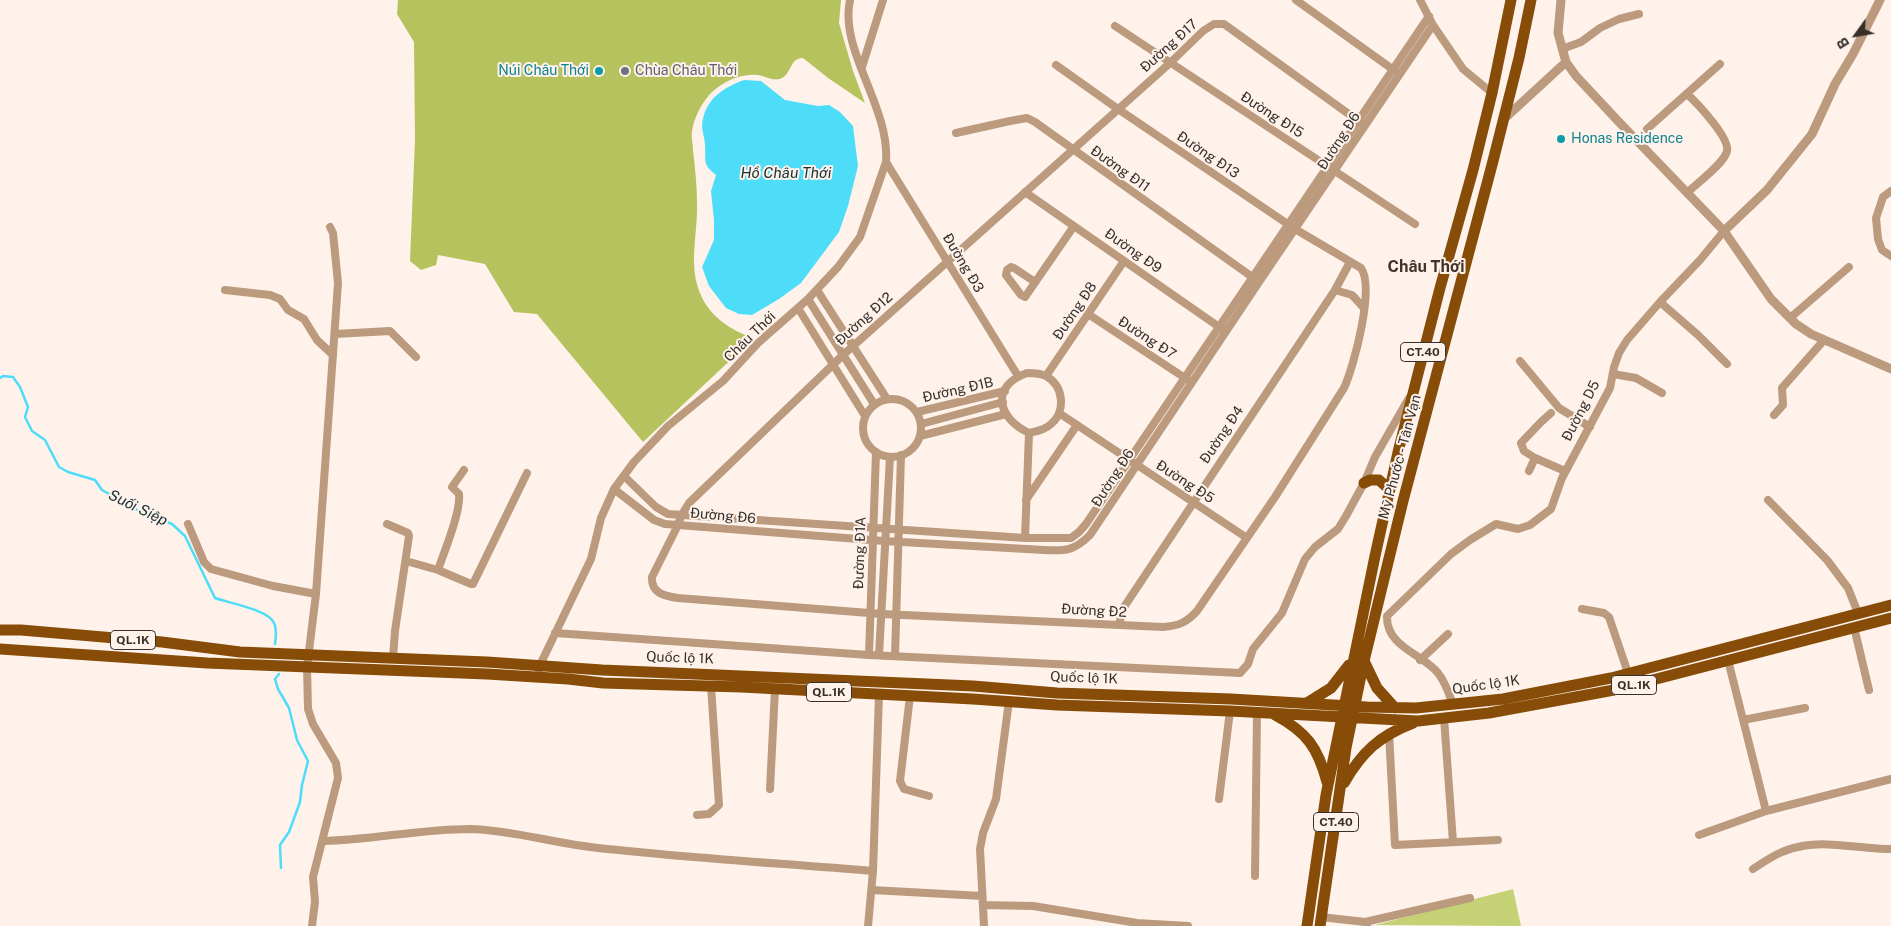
<!DOCTYPE html>
<html>
<head>
<meta charset="utf-8">
<style>
	body { margin:0 }
	#map { position:relative; width:1891px; height:926px; overflow:hidden; background:#fef2eb; font-family:"Public Sans",sans-serif }
	canvas { display:block }
	.north { position:absolute; left:1831px; top:10px; width:50px; height:50px; -webkit-text-stroke:4px #fef2eb; paint-order:stroke; rotate:238deg; font-size:14px; font-weight:700; line-height:20px; text-align:center; color:#362f2a }
	.north::after { content:''; display:block; margin:auto; width:18px; height:22px; background:#362f2a; clip-path:polygon(50% 0,100% 100%,50% 72%,0 100%) }
</style>
</head>
<body>
<div id="map">
<canvas width="1891" height="926"></canvas>
<div class="north">B</div>
</div>
<script>
const ctx = document.querySelector('canvas').getContext('2d');
ctx.lineJoin = 'round';
function fill(path, color) { ctx.fillStyle = color; ctx.fill(path, 'evenodd'); }
function trace(path, color, width, dash) { ctx.strokeStyle = color; ctx.lineWidth = width; ctx.lineCap = dash ? 'butt' : 'round'; ctx.setLineDash(dash || []); ctx.stroke(path); }
function drawText(font, color, halo, rows, align = 'center') {
  ctx.font = font + ' "Public Sans",sans-serif'; ctx.lineWidth = 4; ctx.setLineDash([]); ctx.textBaseline = 'middle'; ctx.strokeStyle = halo; ctx.fillStyle = color; for (const [text, x, y, turn = 0] of rows) {
    ctx.save(); ctx.translate(x, y); ctx.rotate((+turn || 0) * Math.PI / 180); ctx.textAlign = isNaN(turn) ? turn : align; if (halo) ctx.strokeText(text, 0, 0); ctx.fillText(text, 0, 0); ctx.restore();
  }
}
const green = new Path2D(`
	M 1513,889 L 1521,926 L 1375,925 Z`);
const forest = new Path2D(`
	M 398,0 L 841,0 L 839,23 L 853,71 L 865,103 L 828,78 L 803,58 C 789,58 792,75 780,79 C 772,81 765,76 758,75 C 740,73 722,82 710,94 C 701,104 694,118 692,131 C 691,137 693,144 693,150 C 695,168 697,186 697,203 C 698,234 688,264 700,293 C 709,316 731,331 754,338 L 643,442 L 537,314 L 514,312 L 485,264 L 438,255 L 436,265 L 421,270 L 410,261 L 415,139 L 414,42 L 397,14 Z`);
const water = new Path2D(`
	M 744,80 L 761,81 L 785,100 L 818,106 L 829,105 L 840,112 L 853,126 L 858,166 L 848,206 L 839,232 L 801,283 L 779,299 L 752,315 L 739,314 L 726,308 L 709,286 L 702,267 L 714,240 L 714,221 L 711,191 L 716,175 C 702,164 706,161 705,145 C 705,139 702,132 702,126 C 704,100 722,88 744,80 Z`);
const stream = new Path2D(`
	M 0,378 L 3,376 L 13,377 L 20,387 L 28,407 L 25,417 L 32,431 L 45,440 L 59,467 L 68,472 L 95,480 L 102,490 L 139,511 L 172,524 L 185,536 L 215,598 C 229,603 269,610 274,623 C 277,629 276,637 275,644
	M 279,674 L 275,679 L 278,689 L 289,708 L 297,740 L 308,761 L 302,785 L 300,802 L 289,832 L 280,845 L 281,868`);
const minor = new Path2D(`
	M 1296,0 L 1395,71
	M 1420,0 L 1433,25 L 1463,69 L 1492,93
	M 1115,26 L 1415,224
	M 1562,49 L 1581,42 L 1600,28 L 1619,19 L 1639,14
	M 1056,65 L 1118,109 L 1295,229 L 1361,268 C 1375,288 1354,366 1344,388 L 1275,497 L 1197,611 C 1187,622 1179,626 1163,627 L 882,614 L 678,598 C 664,596 651,593 652,577 L 678,525 L 681,516 L 689,503 L 843,355 L 1170,63 L 1203,31 L 1214,24 L 1224,24 L 1364,125
	M 862,67 L 883,0
	M 1647,129 L 1720,64
	M 956,133 L 1010,121 L 1027,118 L 1035,122 L 1255,279
	M 886,162 L 1018,376
	M 1891,191 L 1883,197 L 1876,218 L 1878,239 L 1882,250 L 1891,256
	M 1025,192 L 1222,329
	M 1687,193 C 1697,183 1724,164 1727,151 C 1730,138 1697,103 1687,94
	M 1035,282 L 1014,268 L 1011,267 L 1007,270 L 1006,275 L 1021,295 L 1025,297 L 1074,226
	M 225,290 L 270,295 L 280,299 L 288,310 L 304,319 L 317,340 L 333,355
	M 817,290 L 887,399
	M 1335,290 L 1352,295 L 1364,308
	M 808,299 L 874,404
	M 1660,302 L 1698,335 L 1727,364
	M 798,308 L 865,416
	M 1088,314 L 1188,380
	M 1790,318 L 1849,267
	M 335,334 L 390,331 L 416,357
	M 1520,361 L 1559,408 L 1590,427
	M 1027,373 C 1034,373 1040,373 1046,376 C 1064,386 1066,412 1051,424 C 1045,430 1037,431 1029,433 C 997,418 990,386 1027,373 Z
	M 1613,374 L 1636,378 L 1662,393
	M 1046,376 L 1124,261
	M863 428a29 29 0 1 1 58 0a29 29 0 1 1-58 0Z
	M 917,412 L 1005,391
	M 1059,413 L 1247,538
	M 1774,415 L 1783,405 L 1782,388 L 1824,340
	M 921,424 L 1003,402
	M 920,436 L 1006,414
	M 1535,458 L 1524,451 L 1521,443 L 1541,422 L 1551,413
	M 1529,471 L 1535,458 L 1565,471
	M 624,476 L 656,507 L 668,514 L 1025,538 L 1071,538 L 1079,532 L 1086,524 L 1429,16
	M 614,489 L 654,520 L 665,524 L 884,541 L 1044,550 C 1066,551 1074,551 1090,535 L 1259,282 L 1433,25
	M 1026,500 L 1077,425
	M 1768,500 L 1827,560 L 1848,588 L 1858,613
	M 188,524 L 204,562 L 211,569 L 273,586 L 316,594
	M 387,524 L 408,533 L 409,536 L 395,631 L 393,658
	M 1025,538 L 1029,433
	M 406,561 L 438,570 C 444,552 461,512 459,494 L 452,487 L 464,470
	M 438,570 L 471,584 L 473,584 L 527,473
	M 1582,609 L 1604,613 L 1609,617 L 1628,673
	M 1119,624 L 1124,607 L 1335,290 L 1350,262
	M 1854,627 L 1869,690
	M 555,633 L 869,655 L 1240,673 L 1248,664 L 1253,649 L 1282,613 L 1305,559 L 1315,547 L 1338,529 L 1346,516 L 1364,483 L 1375,457 L 1409,398
	M 869,655 L 876,452
	M 879,655 L 890,457
	M 895,656 L 901,455
	M 1420,660 L 1448,634
	M 1728,660 L 1766,811
	M 539,670 L 540,665 L 591,559 L 601,518 L 614,489 L 634,462 L 668,426 L 723,381 L 758,343 L 808,299 L 838,267 L 860,237 L 886,162 C 890,106 839,51 850,0
	M 910,696 L 900,781 L 904,789 L 929,796
	M 1453,705 C 1449,694 1446,683 1438,673 C 1423,654 1386,647 1387,616 L 1451,554 L 1470,540 L 1496,524 L 1518,529 L 1530,525 L 1551,509 L 1562,478 L 1610,388 L 1614,367 L 1619,353 L 1627,340 L 1660,302 L 1700,260 L 1724,231
	M 1444,718 L 1453,842
	M 1743,720 L 1805,708
	M 1389,733 L 1395,845 L 1498,840
	M 770,789 L 775,689
	M 1219,799 L 1230,711
	M 697,815 L 709,814 L 719,805 L 711,686
	M 1699,835 L 1766,811 L 1891,779
	M 323,841 C 372,840 420,829 470,829 C 510,830 550,842 590,847 C 684,858 778,863 873,871
	M 1753,869 C 1767,860 1781,850 1798,847 C 1827,840 1861,849 1891,849
	M 1255,876 L 1257,713
	M 872,890 L 982,896
	M 983,905 L 1033,906 L 1137,923 L 1188,926
	M 1321,917 L 1365,922 L 1367,926
	M 1365,922 L 1470,898
	M 312,926 L 315,902 L 313,877 L 338,778 L 336,763 L 313,724 L 308,709 L 307,667 L 316,594 L 338,283 L 333,233 L 330,227
	M 868,926 L 873,871 L 879,695
	M 984,926 L 980,849 L 983,833 L 996,799 L 1009,701`);
const tertiary = new Path2D(`
	M 1561,0 L 1558,33 L 1566,62 L 1576,76 L 1618,121 L 1724,231 L 1771,299 L 1796,324 L 1811,334 L 1891,369
	M 1504,119 L 1566,62
	M 1724,231 L 1767,190 L 1812,134 L 1835,84 L 1853,54 L 1880,0`);
const primary = new Path2D(`
	M 1364,483 L 1370,480 L 1379,480 L 1390,490
	M 0,630 L 21,630 L 162,642 L 240,652 L 487,662 L 602,670 L 973,686 L 1057,693 L 1231,699 L 1367,707 L 1416,708 L 1503,699 L 1611,678 L 1891,605
	M 0,649 L 207,663 L 487,674 L 568,679 L 603,683 L 741,687 L 973,699 L 1057,705 L 1230,711 L 1418,721 L 1489,713 L 1614,690 L 1891,618
	M 1364,661 L 1377,688 L 1395,708
	M 1307,703 L 1331,688 L 1349,665
	M 1275,715 C 1307,732 1318,748 1327,782
	M 1344,783 C 1362,752 1379,736 1413,723
	M 1307,926 L 1326,795 L 1375,556 L 1399,448 L 1440,288 L 1473,170 L 1492,93 L 1511,0
	M 1320,926 L 1346,748 L 1364,661 L 1403,501 L 1493,161 L 1519,58 L 1531,0`);
const markers = [
	[599,71,5,"#0f9aa8"],
	[625,71,5,"#6b7280"],
	[1561,139,5,"#0f9aa8"]
];
const shields = [
	[1423,352,45],
	[133,640,45],
	[1634,685,45],
	[829,692,45],
	[1336,822,45]
];
const shieldNames = [
	["CT.40",1423,352],
	["QL.1K",133,640],
	["QL.1K",1634,685],
	["QL.1K",829,692],
	["CT.40",1336,822]
];
const streetNames = [
	["Đường Đ17",1169,46,-42],
	["Đường Đ15",1272,115,33],
	["Đường Đ6",1339,141,-57],
	["Đường Đ13",1208,155,34],
	["Đường Đ11",1120,169,35],
	["Đường Đ9",1133,251,35],
	["Đường Đ3",963,263,59],
	["Đường Đ8",1075,311,-56],
	["Đường Đ12",864,319,-42],
	["Châu Thới",750,337,-44],
	["Đường Đ7",1147,338,33],
	["Đường Đ1B",958,390,-13],
	["Đường D5",1581,411,-63],
	["Đường Đ4",1222,435,-56],
	["Mỹ Phước - Tân Vạn",1400,457,-75],
	["Đường Đ6",1113,478,-57],
	["Đường Đ5",1185,482,33],
	["Đường Đ6",723,516,5],
	["Đường Đ1A",860,553,-88],
	["Đường Đ2",1094,611,3],
	["Quốc lộ 1K",680,658,2],
	["Quốc lộ 1K",1084,678,2],
	["Quốc lộ 1K",1486,685,-8]
];
const cultureNames = [
	["Núi Châu Thới",589,71],
	["Honas Residence",1571,139,"left"]
];
const worshipNames = [
	["Chùa Châu Thới",635,71]
];
const waterNames = [
	["Hồ Châu Thới",786,173],
	["Suối Siệp",138,508,26]
];
const quarterNames = [
	["Châu Thới",1426,267]
];
fill(green, '#c5d175');
fill(forest, '#b5c25e');
fill(water, '#4eddf9');
trace(stream, '#4eddf9', 2.5);
trace(minor, '#bb9a7d', 8);
trace(tertiary, '#bb9a7d', 9);
trace(primary, '#864c08', 11);
for (const [x, y, r, color] of markers) { const dot = new Path2D(); dot.arc(x, y, r, 0, 2 * Math.PI); ctx.fillStyle = color; ctx.fill(dot); trace(dot, '#fef2eb', 2); }
for (const [x, y, w] of shields) { const box = new Path2D(); box.roundRect(x - w / 2, y - 9.5, w, 19, 4); ctx.fillStyle = '#fef2eb'; ctx.fill(box); trace(box, '#362f2a', 1); }
drawText('bold 12px', '#362f2a', null, shieldNames);
drawText('14px', '#362f2a', '#fef2eb', streetNames);
drawText('14px', '#0d838f', '#fef2eb', cultureNames, 'right');
drawText('14px', '#5b616d', '#fef2eb', worshipNames, 'left');
drawText('italic 15px', '#172f34', '#fef2eb', waterNames);
drawText('bold 16px', '#423429', '#fef2eb', quarterNames);
</script>
</body>
</html>
